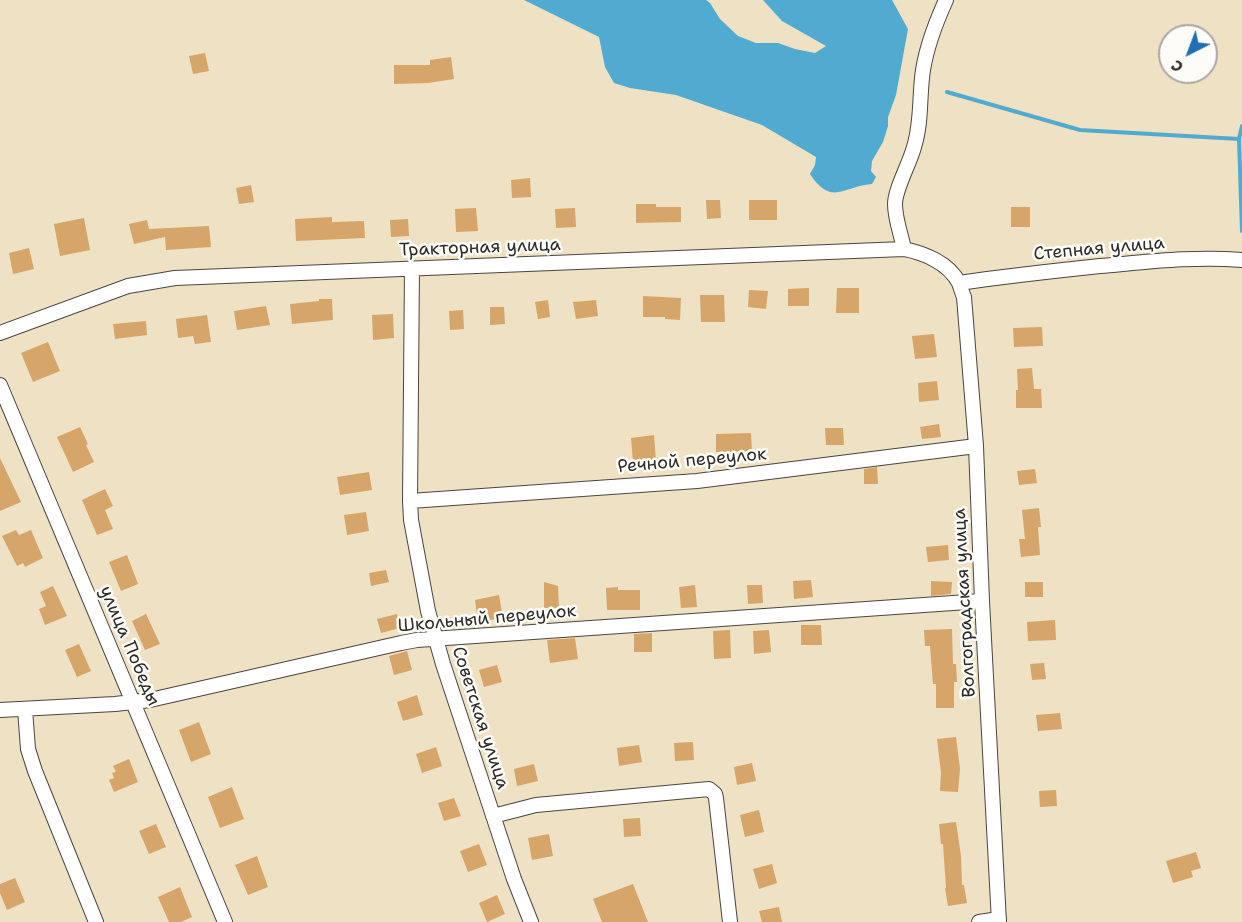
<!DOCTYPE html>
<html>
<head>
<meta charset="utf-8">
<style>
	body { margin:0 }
	#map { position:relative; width:1242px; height:922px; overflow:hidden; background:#efe1c3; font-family:"Shantell Sans",sans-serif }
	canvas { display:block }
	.north { position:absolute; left:1158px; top:24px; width:60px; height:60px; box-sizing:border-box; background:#fdfcf7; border:2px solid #a9a8a5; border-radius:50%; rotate:222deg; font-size:16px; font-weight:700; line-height:24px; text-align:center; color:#2b2b2b }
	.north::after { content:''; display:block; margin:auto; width:21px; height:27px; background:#1f6fb2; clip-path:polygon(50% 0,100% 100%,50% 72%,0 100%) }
</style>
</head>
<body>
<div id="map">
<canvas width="1242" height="922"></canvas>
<div class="north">С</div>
</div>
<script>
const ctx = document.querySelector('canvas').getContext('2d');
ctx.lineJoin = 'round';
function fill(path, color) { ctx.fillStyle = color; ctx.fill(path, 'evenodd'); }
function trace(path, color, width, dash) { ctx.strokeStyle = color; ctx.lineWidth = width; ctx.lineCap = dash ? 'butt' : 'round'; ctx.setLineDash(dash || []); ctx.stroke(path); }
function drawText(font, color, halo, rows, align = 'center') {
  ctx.font = font + ' "Shantell Sans",sans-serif'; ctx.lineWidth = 5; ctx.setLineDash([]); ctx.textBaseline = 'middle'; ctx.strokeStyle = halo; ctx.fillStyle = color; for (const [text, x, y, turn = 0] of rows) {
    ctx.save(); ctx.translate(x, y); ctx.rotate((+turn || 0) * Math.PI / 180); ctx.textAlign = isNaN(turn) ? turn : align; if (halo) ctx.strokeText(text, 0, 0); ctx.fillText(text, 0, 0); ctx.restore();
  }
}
const water = new Path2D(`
	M 524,0 L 706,0 L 710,3 L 720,19 L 738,36 L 756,43 L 778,43 L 795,49 L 815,53 L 826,46 L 782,21 L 763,0 L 892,0 L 908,29 L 896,95 L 888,117 L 888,126 L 883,142 L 872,161 L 871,171 L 876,177 L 872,184 C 843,186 832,207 810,174 L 815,165 L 816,157 L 762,125 L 676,95 L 630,88 L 614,83 L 605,67 L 599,37 Z`);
const stream = new Path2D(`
	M 947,92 L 1080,130 L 1239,139
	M 1242,231 L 1239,139 L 1242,126`);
const building = new Path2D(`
	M 205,53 L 209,71 L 193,74 L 189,56 Z
	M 451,57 L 454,79 L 428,83 L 394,84 L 394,65 L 430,65 L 430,60 Z
	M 530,178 L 531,197 L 512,198 L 511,180 Z
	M 251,185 L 254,202 L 239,204 L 236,188 Z
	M 706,200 L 720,200 L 721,218 L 707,219 Z
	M 749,200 L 777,200 L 777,220 L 749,220 Z
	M 636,204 L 656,204 L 656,207 L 681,207 L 681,222 L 636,223 Z
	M 1011,207 L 1030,207 L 1030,227 L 1011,227 Z
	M 476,208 L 478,231 L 456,232 L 455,209 Z
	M 575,208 L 576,227 L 556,228 L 555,209 Z
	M 332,217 L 332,222 L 364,221 L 365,238 L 296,241 L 295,219 Z
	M 84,218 L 90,250 L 60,256 L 54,224 Z
	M 408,219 L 409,236 L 391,237 L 390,220 Z
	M 147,220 L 149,229 L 209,226 L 211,247 L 166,250 L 165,237 L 134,244 L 129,224 Z
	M 29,248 L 34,269 L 13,274 L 9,253 Z
	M 809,288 L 809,306 L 788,306 L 788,289 Z
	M 837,288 L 859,288 L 859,313 L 836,313 Z
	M 749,290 L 768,291 L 766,309 L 748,307 Z
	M 700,295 L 724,295 L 725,322 L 701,322 Z
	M 643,296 L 681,298 L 680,320 L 665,319 L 665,317 L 643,317 Z
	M 319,299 L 332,299 L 333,320 L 292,324 L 290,304 L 319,301 Z
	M 548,300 L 550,317 L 538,319 L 535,302 Z
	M 596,300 L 598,316 L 576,319 L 573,302 Z
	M 266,306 L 270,325 L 237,330 L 234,311 Z
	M 490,307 L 504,307 L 505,324 L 490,325 Z
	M 463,310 L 464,329 L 450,330 L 449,311 Z
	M 393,314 L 394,338 L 373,340 L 372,315 Z
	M 207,315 L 211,342 L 195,344 L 193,336 L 178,338 L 176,319 Z
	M 146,321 L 147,335 L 115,339 L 113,324 Z
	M 1042,327 L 1043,346 L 1014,347 L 1013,328 Z
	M 934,334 L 937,357 L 915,359 L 912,336 Z
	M 48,342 L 60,371 L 33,382 L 21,353 Z
	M 1032,368 L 1034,389 L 1041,389 L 1042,408 L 1016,408 L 1016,390 L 1018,390 L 1017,369 Z
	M 937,381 L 939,400 L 919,402 L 918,383 Z
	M 939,424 L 941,437 L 922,439 L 920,427 Z
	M 80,427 L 88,444 L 86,445 L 94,462 L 73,472 L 57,437 Z
	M 825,428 L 843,428 L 844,445 L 826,445 Z
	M 751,433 L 752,451 L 716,452 L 716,434 Z
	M 654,435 L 656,460 L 633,462 L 631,438 Z
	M 0,458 L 21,502 L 0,511 Z
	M 877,467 L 878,484 L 864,484 L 864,469 Z
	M 1035,469 L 1037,483 L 1019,485 L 1017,471 Z
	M 369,472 L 372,490 L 340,495 L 337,477 Z
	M 105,489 L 113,506 L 105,510 L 113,529 L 97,535 L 82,500 Z
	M 1039,508 L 1041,527 L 1038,527 L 1040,555 L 1021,557 L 1019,539 L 1025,539 L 1022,510 Z
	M 366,512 L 369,531 L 347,535 L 344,515 Z
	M 16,530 L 19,535 L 31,530 L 43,558 L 25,567 L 23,563 L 17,566 L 2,536 Z
	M 948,545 L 949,560 L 928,562 L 926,547 Z
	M 127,555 L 138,584 L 121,591 L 109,562 Z
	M 386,570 L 389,582 L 371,586 L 369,573 Z
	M 811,580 L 813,597 L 794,599 L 793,581 Z
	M 931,581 L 952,582 L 951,594 L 931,596 Z
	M 544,582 L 558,586 L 559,608 L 544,608 Z
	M 1025,582 L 1043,582 L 1043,597 L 1025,597 Z
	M 695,585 L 697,607 L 681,608 L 679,587 Z
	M 747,585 L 762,585 L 763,603 L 748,604 Z
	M 53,586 L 67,616 L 45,625 L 39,609 L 46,606 L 40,592 Z
	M 618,587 L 618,590 L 640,590 L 640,610 L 607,610 L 606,588 Z
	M 499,595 L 503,618 L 478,622 L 475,600 Z
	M 146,614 L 160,644 L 145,650 L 132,621 Z
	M 397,614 L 400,628 L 381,633 L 377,619 Z
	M 1055,620 L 1056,640 L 1028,641 L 1027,622 Z
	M 801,625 L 821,625 L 822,645 L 801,645 Z
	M 952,629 L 953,664 L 956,664 L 957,682 L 954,682 L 954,708 L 936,708 L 936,684 L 933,684 L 930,646 L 925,646 L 924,630 Z
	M 730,630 L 731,658 L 714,659 L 713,631 Z
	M 769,630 L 771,652 L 754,654 L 753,631 Z
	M 652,633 L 652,652 L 634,652 L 634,634 Z
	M 575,638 L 578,659 L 550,663 L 547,640 Z
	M 79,644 L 91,671 L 77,677 L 65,650 Z
	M 407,651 L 412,670 L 394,675 L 389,656 Z
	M 1044,663 L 1046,679 L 1032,680 L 1030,664 Z
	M 497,665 L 502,682 L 484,687 L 479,670 Z
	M 417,695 L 423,715 L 403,721 L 397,702 Z
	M 1060,713 L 1062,729 L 1038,731 L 1036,715 Z
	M 199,722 L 211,754 L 191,762 L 179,730 Z
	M 956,737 L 960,769 L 958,792 L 940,791 L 941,773 L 937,739 Z
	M 693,742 L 694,760 L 675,761 L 674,743 Z
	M 639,745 L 642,762 L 619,766 L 617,748 Z
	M 436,747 L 442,766 L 422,773 L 416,754 Z
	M 129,759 L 138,782 L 114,792 L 109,780 L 114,778 L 112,773 L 116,772 L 113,766 Z
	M 752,763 L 756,781 L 737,785 L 734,767 Z
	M 534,764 L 538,781 L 517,786 L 514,769 Z
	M 232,787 L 244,819 L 220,828 L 208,797 Z
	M 1056,790 L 1057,806 L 1040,807 L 1039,791 Z
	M 454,798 L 461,816 L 444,821 L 438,803 Z
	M 759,810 L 764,832 L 745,837 L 740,815 Z
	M 640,818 L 641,836 L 624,837 L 623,819 Z
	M 956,822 L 961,856 L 962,885 L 964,885 L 967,903 L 948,906 L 945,888 L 946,888 L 943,844 L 941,844 L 939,824 Z
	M 156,824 L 166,847 L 149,854 L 139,831 Z
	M 549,834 L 553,856 L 532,860 L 528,838 Z
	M 479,844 L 487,865 L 468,872 L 460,851 Z
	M 1196,852 L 1201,868 L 1191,871 L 1193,877 L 1173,883 L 1166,861 Z
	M 257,856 L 268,887 L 248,895 L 235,865 Z
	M 772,864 L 777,883 L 759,889 L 753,869 Z
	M 15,878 L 25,902 L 7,910 L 0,893 L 0,884 Z
	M 633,884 L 648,922 L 602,922 L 593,899 Z
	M 180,887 L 192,917 L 181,922 L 169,922 L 158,897 Z
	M 497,895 L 505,914 L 487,922 L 479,903 Z
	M 779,907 L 782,922 L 762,922 L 759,911 Z`);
const minor = new Path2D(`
	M 904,249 C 901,234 895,219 895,204 C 895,189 910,163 914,147 C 922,122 919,96 923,70 C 927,45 936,22 946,0
	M 412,268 L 410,501 L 411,520 L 428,611 L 443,664 L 514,879 L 531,922
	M 959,283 C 1006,276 1053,271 1100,266 C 1147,262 1195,256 1242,260
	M 0,333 L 128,286 L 175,278 L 904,249 C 924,253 949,263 959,283 C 961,288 962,293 964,297 L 976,446 L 982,601 L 999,922
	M 0,385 L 225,922
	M 410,501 L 697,481 L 976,446
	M 25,709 L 28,749 L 35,771 L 96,922
	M 0,710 L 115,704 L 150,700 L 401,643 L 417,640 L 982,601
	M 493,816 L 536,805 L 709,789 L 715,794 L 716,798 L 730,922
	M 979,922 L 999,919`);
const streetNames = [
	["Тракторная улица",480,248,-2],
	["Степная улица",1099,249,-5],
	["Речной переулок",692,461,-5],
	["Волгоградская улица",965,603,-93],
	["Школьный переулок",487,619,-5],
	["улица Победы",129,646,67],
	["Советская улица",480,718,72]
];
fill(water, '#51aacf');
trace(stream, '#51aacf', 4);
fill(building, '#d5a56a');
trace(minor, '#484642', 16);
trace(minor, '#fff', 14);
drawText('18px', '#2b2b2b', '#fdfcf7', streetNames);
</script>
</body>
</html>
